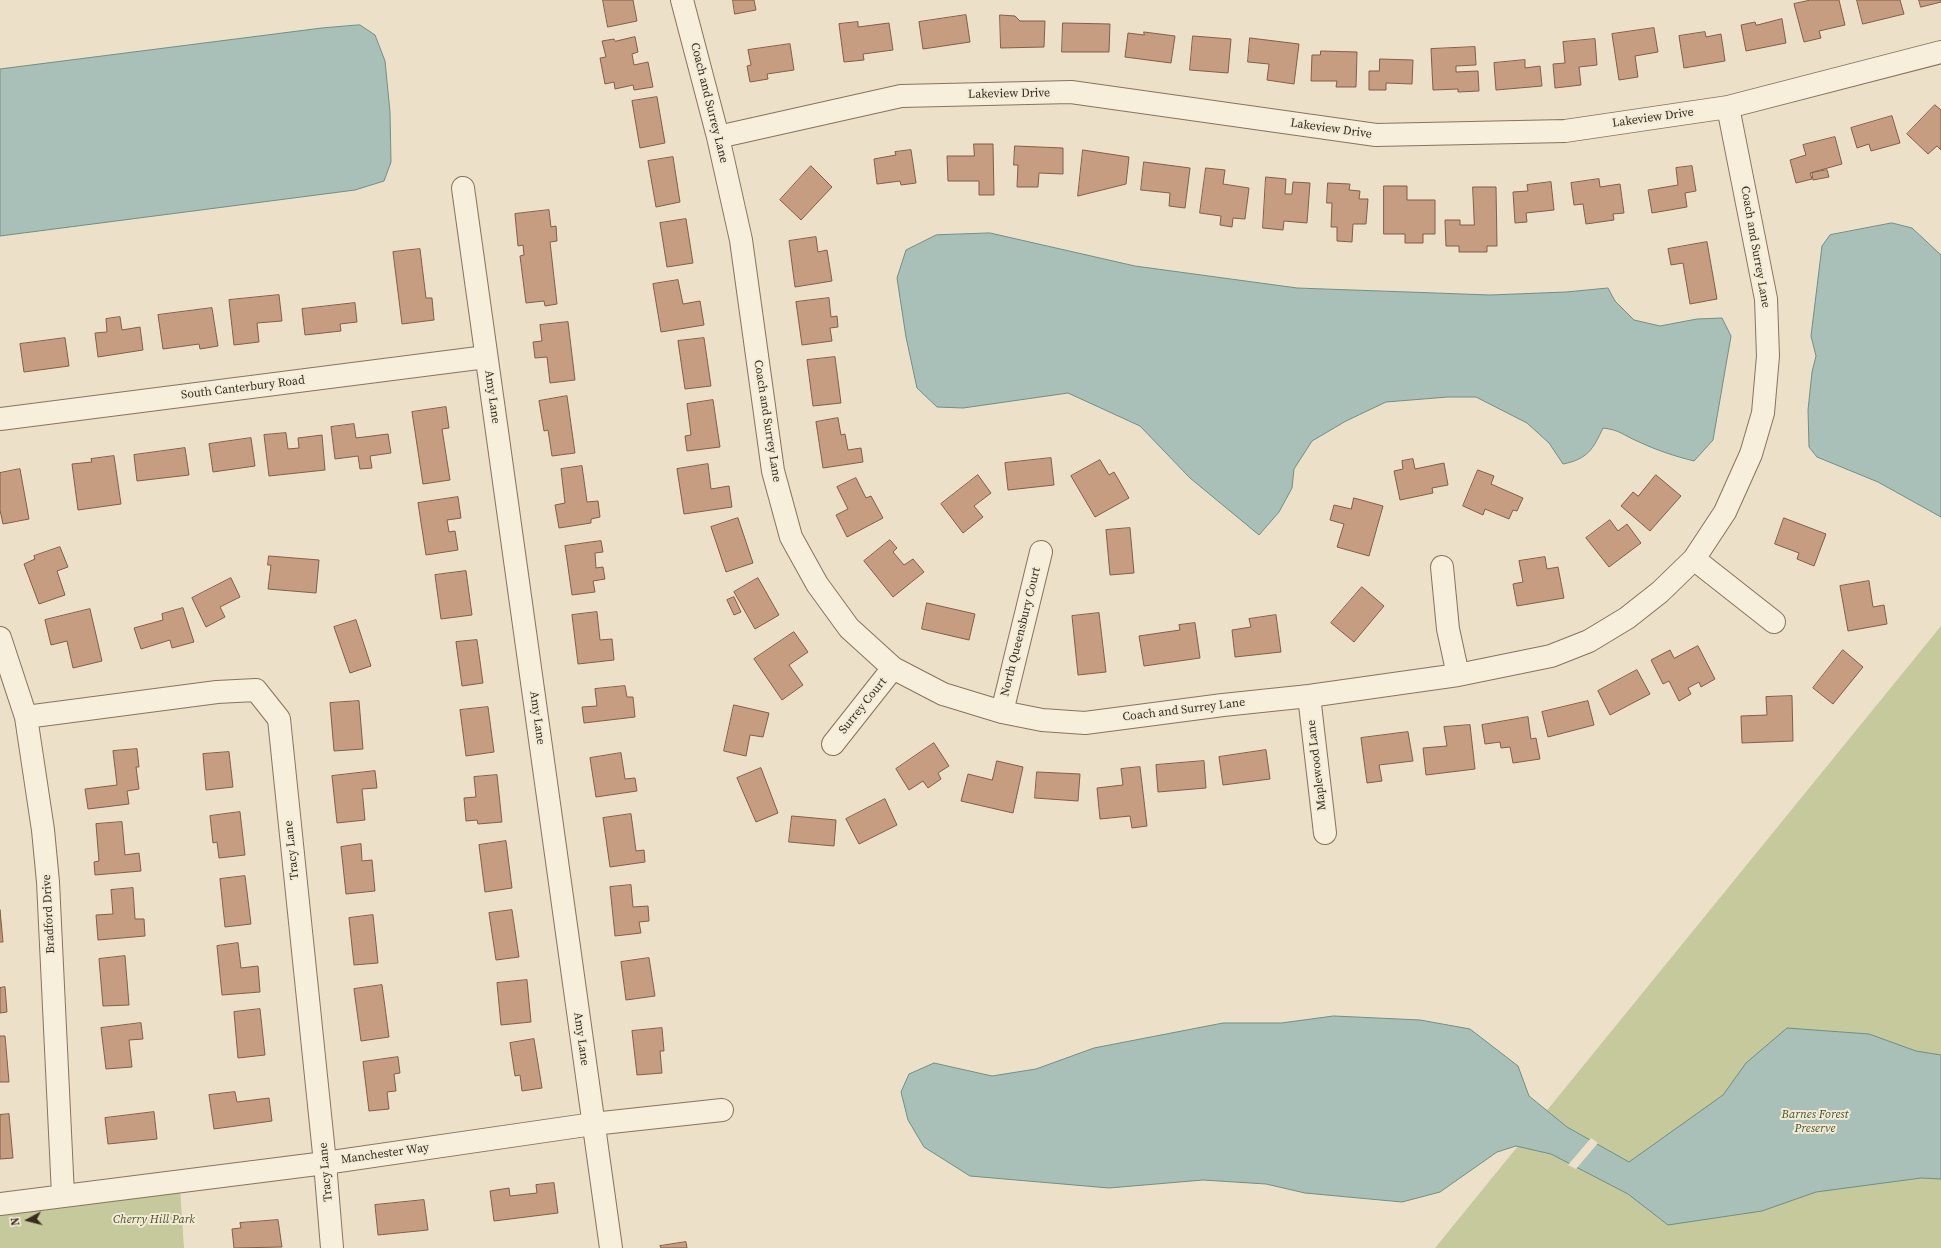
<!DOCTYPE html>
<html>
<head>
<meta charset="utf-8">
<style>
	body { margin:0 }
	#map { position:relative; width:1941px; height:1248px; overflow:hidden; background:#ece0c8; font-family:"Source Serif 4",serif }
	canvas { display:block }
	.north { position:absolute; left:8px; top:1200px; width:40px; height:40px; -webkit-text-stroke:3px #f4ebd7; paint-order:stroke; rotate:263deg; font-size:11px; font-weight:700; line-height:16px; text-align:center; color:#382c21 }
	.north::after { content:''; display:block; margin:auto; width:14px; height:18px; background:#382c21; clip-path:polygon(50% 0,100% 100%,50% 72%,0 100%) }
</style>
</head>
<body>
<div id="map">
<canvas width="1941" height="1248"></canvas>
<div class="north">N</div>
</div>
<script>
const ctx = document.querySelector('canvas').getContext('2d');
ctx.lineJoin = 'round';
function fill(path, color) { ctx.fillStyle = color; ctx.fill(path, 'evenodd'); }
function trace(path, color, width, dash) { ctx.strokeStyle = color; ctx.lineWidth = width; ctx.lineCap = dash ? 'butt' : 'round'; ctx.setLineDash(dash || []); ctx.stroke(path); }
function drawText(font, color, halo, rows, align = 'center') {
  ctx.font = font + ' "Source Serif 4",serif'; ctx.lineWidth = 4; ctx.setLineDash([]); ctx.textBaseline = 'middle'; ctx.strokeStyle = halo; ctx.fillStyle = color; for (const [text, x, y, turn = 0] of rows) {
    ctx.save(); ctx.translate(x, y); ctx.rotate((+turn || 0) * Math.PI / 180); ctx.textAlign = isNaN(turn) ? turn : align; if (halo) ctx.strokeText(text, 0, 0); ctx.fillText(text, 0, 0); ctx.restore();
  }
}
const green = new Path2D(`
	M 1941,626 L 1941,1248 L 1435,1248 Z
	M 180,1188 L 184,1248 L 0,1248 L 0,1210 Z`);
const water = new Path2D(`
	M 360,25 L 375,35 L 385,61 L 390,112 L 391,162 L 384,181 L 355,190 L 0,236 L 0,69 L 322,28 Z
	M 1892,223 L 1912,228 L 1941,255 L 1941,517 L 1878,482 L 1817,457 L 1809,447 L 1808,410 L 1812,372 L 1816,356 L 1811,336 L 1822,246 L 1830,235 Z
	M 990,233 L 1135,266 L 1297,288 L 1490,295 L 1566,292 L 1608,288 L 1615,301 L 1634,320 L 1660,326 L 1697,319 L 1722,318 L 1731,336 L 1713,440 L 1694,461 C 1674,456 1656,450 1637,441 C 1623,435 1620,430 1603,428 C 1593,449 1588,459 1563,464 L 1549,443 L 1527,423 L 1476,397 L 1448,397 L 1386,402 L 1346,421 L 1312,441 L 1294,469 L 1292,488 L 1279,512 L 1259,535 L 1190,478 L 1140,426 L 1068,393 L 963,408 L 937,407 L 917,388 L 906,337 L 897,278 L 906,250 L 936,235 Z
	M 1334,1016 L 1420,1020 L 1470,1029 L 1518,1066 L 1529,1096 L 1567,1127 L 1629,1162 L 1723,1095 L 1746,1063 L 1787,1028 L 1869,1034 L 1916,1051 L 1941,1055 L 1941,1179 L 1921,1178 L 1816,1192 L 1762,1211 L 1668,1225 L 1628,1194 L 1551,1154 L 1516,1146 L 1497,1152 L 1440,1192 L 1402,1202 L 1305,1193 L 1266,1184 L 1203,1180 L 1109,1188 L 970,1176 L 924,1147 L 908,1120 L 901,1092 L 909,1074 L 934,1063 L 992,1076 L 1036,1069 L 1094,1048 L 1223,1023 L 1281,1023 Z`);
const pier = new Path2D(`
	M 1591,1138 L 1598,1143 L 1576,1169 L 1568,1165 Z`);
const building = new Path2D(`
	M 603,0 L 633,0 L 637,21 L 608,27 Z
	M 733,0 L 754,0 L 756,10 L 735,14 Z
	M 1811,0 L 1839,0 L 1845,25 L 1819,31 L 1821,38 L 1804,42 L 1794,4 Z
	M 1857,0 L 1900,0 L 1904,14 L 1863,24 Z
	M 1919,0 L 1941,0 L 1941,2 L 1921,7 Z
	M 966,15 L 970,42 L 923,49 L 919,22 Z
	M 1000,15 L 1015,16 L 1020,21 L 1045,21 L 1044,47 L 1001,48 Z
	M 1782,19 L 1786,43 L 1746,51 L 1741,25 L 1755,22 L 1756,25 Z
	M 858,22 L 858,27 L 889,23 L 893,50 L 863,54 L 864,60 L 844,62 L 839,24 Z
	M 1063,23 L 1110,24 L 1109,52 L 1062,52 Z
	M 1654,28 L 1658,52 L 1635,56 L 1638,77 L 1619,80 L 1612,34 Z
	M 1144,32 L 1175,36 L 1171,63 L 1125,57 L 1128,33 L 1144,35 Z
	M 1705,32 L 1706,37 L 1721,34 L 1725,61 L 1684,68 L 1679,36 Z
	M 1193,36 L 1231,39 L 1228,73 L 1190,70 Z
	M 635,37 L 638,52 L 632,54 L 634,65 L 648,62 L 653,87 L 634,90 L 633,85 L 615,89 L 614,82 L 605,84 L 600,58 L 606,57 L 602,41 L 614,39 L 615,41 Z
	M 1250,38 L 1299,44 L 1294,84 L 1267,80 L 1269,64 L 1248,62 Z
	M 1595,39 L 1597,65 L 1579,67 L 1581,85 L 1555,88 L 1553,64 L 1565,63 L 1563,42 Z
	M 790,44 L 794,70 L 767,74 L 768,79 L 750,82 L 747,66 L 751,65 L 748,50 Z
	M 1475,47 L 1476,65 L 1456,66 L 1456,72 L 1478,71 L 1479,91 L 1458,92 L 1458,89 L 1433,90 L 1431,49 Z
	M 1321,51 L 1357,52 L 1356,87 L 1336,87 L 1337,81 L 1311,81 L 1312,55 L 1320,55 Z
	M 1380,59 L 1413,60 L 1412,84 L 1386,83 L 1386,90 L 1369,90 L 1369,71 L 1379,71 Z
	M 1525,60 L 1525,68 L 1540,66 L 1542,86 L 1496,90 L 1494,63 Z
	M 657,97 L 665,143 L 640,148 L 632,101 Z
	M 1935,105 L 1941,110 L 1941,150 L 1937,146 L 1928,154 L 1907,134 Z
	M 1892,116 L 1900,143 L 1871,151 L 1869,144 L 1857,148 L 1851,128 Z
	M 1835,137 L 1842,164 L 1810,173 L 1812,179 L 1796,183 L 1790,160 L 1806,155 L 1803,145 Z
	M 974,144 L 993,144 L 994,195 L 979,195 L 979,181 L 948,181 L 947,156 L 974,156 Z
	M 1015,146 L 1063,148 L 1063,174 L 1039,173 L 1038,187 L 1017,187 L 1018,165 L 1014,165 Z
	M 911,150 L 916,183 L 901,185 L 900,181 L 877,184 L 874,159 L 896,155 L 895,152 Z
	M 1083,150 L 1129,157 L 1126,184 L 1078,196 Z
	M 673,157 L 680,202 L 656,207 L 648,161 Z
	M 1144,162 L 1190,168 L 1185,208 L 1169,206 L 1170,193 L 1141,190 Z
	M 811,166 L 832,187 L 801,220 L 780,200 Z
	M 1692,166 L 1696,191 L 1685,193 L 1687,207 L 1652,213 L 1648,190 L 1678,185 L 1676,168 Z
	M 1206,168 L 1225,170 L 1223,184 L 1249,188 L 1245,219 L 1233,218 L 1232,227 L 1220,225 L 1221,216 L 1200,213 Z
	M 1827,170 L 1829,177 L 1813,180 L 1812,173 Z
	M 1266,177 L 1286,179 L 1285,194 L 1292,194 L 1293,182 L 1310,183 L 1307,223 L 1284,221 L 1283,230 L 1263,228 Z
	M 1599,179 L 1600,187 L 1620,184 L 1624,213 L 1613,214 L 1614,220 L 1586,224 L 1583,204 L 1574,205 L 1571,183 Z
	M 1551,182 L 1554,210 L 1526,213 L 1527,222 L 1515,223 L 1513,192 L 1528,191 L 1527,185 Z
	M 1328,183 L 1350,184 L 1349,190 L 1360,191 L 1359,199 L 1368,199 L 1366,224 L 1353,224 L 1352,242 L 1337,241 L 1337,227 L 1331,227 L 1332,203 L 1327,203 Z
	M 1384,186 L 1407,186 L 1407,200 L 1435,200 L 1435,234 L 1423,234 L 1423,243 L 1405,243 L 1405,234 L 1384,234 Z
	M 1473,187 L 1496,187 L 1497,246 L 1487,246 L 1487,252 L 1459,252 L 1459,246 L 1446,246 L 1445,220 L 1460,220 L 1460,225 L 1474,225 Z
	M 549,210 L 551,227 L 556,226 L 557,241 L 550,242 L 557,304 L 545,306 L 544,301 L 526,303 L 520,256 L 524,255 L 523,245 L 518,246 L 515,214 Z
	M 686,219 L 693,263 L 667,267 L 660,223 Z
	M 816,237 L 818,252 L 827,250 L 832,281 L 795,287 L 789,241 Z
	M 1707,242 L 1717,299 L 1690,304 L 1683,263 L 1671,265 L 1668,249 Z
	M 420,249 L 426,298 L 432,298 L 434,320 L 402,324 L 393,252 Z
	M 678,280 L 683,304 L 700,301 L 704,325 L 661,332 L 653,284 Z
	M 279,295 L 282,321 L 257,323 L 259,342 L 234,345 L 229,300 Z
	M 829,298 L 831,317 L 837,316 L 838,327 L 830,328 L 832,341 L 802,345 L 796,302 Z
	M 355,303 L 357,322 L 340,324 L 341,331 L 305,335 L 302,309 Z
	M 212,308 L 218,346 L 200,349 L 199,344 L 163,349 L 158,315 Z
	M 120,317 L 122,330 L 140,327 L 143,350 L 98,357 L 95,333 L 107,332 L 106,319 Z
	M 568,322 L 575,380 L 550,383 L 547,357 L 535,358 L 533,342 L 542,341 L 540,325 Z
	M 65,338 L 69,366 L 24,372 L 20,344 Z
	M 704,338 L 711,386 L 685,389 L 678,341 Z
	M 835,357 L 841,403 L 813,406 L 807,360 Z
	M 567,396 L 575,453 L 552,456 L 548,430 L 544,431 L 539,401 Z
	M 713,400 L 720,447 L 687,451 L 685,436 L 691,435 L 687,404 Z
	M 446,407 L 449,428 L 442,429 L 450,480 L 423,484 L 412,412 Z
	M 838,418 L 841,435 L 845,434 L 848,450 L 861,448 L 863,462 L 823,468 L 816,422 Z
	M 354,424 L 356,438 L 388,434 L 391,453 L 370,456 L 372,468 L 360,469 L 358,456 L 335,459 L 331,427 Z
	M 286,433 L 288,449 L 299,448 L 298,438 L 322,435 L 325,470 L 269,476 L 264,435 Z
	M 251,438 L 255,466 L 213,472 L 209,444 Z
	M 185,448 L 189,475 L 137,481 L 134,455 Z
	M 114,456 L 121,504 L 78,510 L 72,464 L 92,462 L 91,459 Z
	M 1051,458 L 1054,485 L 1008,490 L 1005,463 Z
	M 1413,459 L 1415,469 L 1444,463 L 1448,485 L 1432,488 L 1433,493 L 1400,500 L 1394,471 L 1403,469 L 1402,461 Z
	M 1100,460 L 1109,475 L 1114,472 L 1129,498 L 1095,517 L 1071,476 Z
	M 708,464 L 711,489 L 729,486 L 732,507 L 684,514 L 677,469 Z
	M 582,466 L 587,502 L 598,501 L 600,517 L 591,519 L 591,523 L 559,528 L 555,505 L 565,503 L 561,469 Z
	M 20,469 L 29,519 L 3,524 L 0,510 L 0,473 Z
	M 1478,470 L 1494,476 L 1491,484 L 1523,498 L 1517,511 L 1513,510 L 1509,519 L 1485,509 L 1483,515 L 1463,506 Z
	M 978,475 L 991,493 L 974,506 L 983,517 L 963,533 L 941,504 Z
	M 1656,475 L 1681,496 L 1650,531 L 1621,506 L 1633,492 L 1638,496 Z
	M 856,478 L 866,498 L 871,496 L 883,518 L 847,537 L 836,515 L 848,509 L 837,487 Z
	M 458,497 L 461,518 L 447,520 L 449,532 L 455,531 L 458,550 L 426,555 L 418,503 Z
	M 1354,498 L 1383,506 L 1369,556 L 1337,547 L 1344,524 L 1330,520 L 1334,505 L 1351,509 Z
	M 738,518 L 753,563 L 726,572 L 711,527 Z
	M 1784,518 L 1826,534 L 1814,566 L 1797,559 L 1799,553 L 1775,544 Z
	M 1610,520 L 1618,531 L 1627,524 L 1641,543 L 1609,567 L 1586,538 Z
	M 1130,528 L 1134,573 L 1110,575 L 1106,530 Z
	M 890,540 L 897,548 L 893,552 L 904,565 L 913,559 L 924,572 L 893,597 L 864,561 Z
	M 601,541 L 603,552 L 595,553 L 596,568 L 603,567 L 605,579 L 593,581 L 595,592 L 572,595 L 565,546 Z
	M 60,547 L 68,567 L 57,571 L 65,595 L 39,604 L 24,564 L 35,559 L 34,556 Z
	M 269,556 L 319,560 L 316,593 L 268,589 L 271,565 L 268,565 Z
	M 1545,557 L 1547,569 L 1558,567 L 1564,598 L 1517,606 L 1513,584 L 1523,582 L 1519,561 Z
	M 466,571 L 472,615 L 441,619 L 435,575 Z
	M 231,578 L 240,597 L 220,607 L 225,617 L 206,627 L 192,598 Z
	M 758,578 L 779,615 L 755,629 L 734,592 Z
	M 1869,581 L 1873,607 L 1884,605 L 1887,624 L 1848,631 L 1840,586 Z
	M 1362,587 L 1384,606 L 1354,642 L 1331,623 Z
	M 734,597 L 741,612 L 734,615 L 727,600 Z
	M 927,603 L 975,614 L 969,640 L 922,629 Z
	M 183,608 L 194,642 L 172,648 L 170,640 L 141,649 L 134,628 L 163,620 L 162,614 Z
	M 90,609 L 102,661 L 73,668 L 67,641 L 51,645 L 45,620 Z
	M 597,612 L 600,640 L 612,639 L 614,660 L 578,664 L 572,615 Z
	M 1099,613 L 1106,672 L 1078,675 L 1072,616 Z
	M 1276,615 L 1281,652 L 1235,657 L 1232,630 L 1251,627 L 1249,619 Z
	M 356,620 L 371,666 L 350,673 L 334,627 Z
	M 1195,623 L 1200,658 L 1144,666 L 1139,636 L 1180,630 L 1179,625 Z
	M 794,632 L 808,652 L 789,665 L 803,685 L 782,700 L 754,659 Z
	M 477,640 L 483,683 L 462,686 L 456,642 Z
	M 1698,646 L 1715,679 L 1701,687 L 1699,682 L 1688,688 L 1691,694 L 1679,701 L 1669,681 L 1663,684 L 1651,660 L 1670,650 L 1674,658 Z
	M 1843,650 L 1863,667 L 1833,704 L 1813,688 Z
	M 1637,670 L 1650,694 L 1610,715 L 1598,691 Z
	M 625,686 L 627,697 L 633,697 L 635,717 L 584,723 L 582,707 L 597,706 L 595,689 Z
	M 1792,696 L 1793,741 L 1742,743 L 1741,716 L 1767,715 L 1766,697 Z
	M 359,701 L 363,749 L 334,751 L 330,703 Z
	M 1588,701 L 1594,725 L 1548,737 L 1542,712 Z
	M 734,705 L 769,713 L 763,737 L 750,735 L 746,756 L 724,751 Z
	M 488,707 L 494,752 L 466,756 L 460,710 Z
	M 1528,717 L 1531,739 L 1536,738 L 1540,759 L 1513,763 L 1510,747 L 1501,748 L 1500,742 L 1485,744 L 1482,725 Z
	M 1470,725 L 1475,769 L 1426,775 L 1423,748 L 1447,746 L 1444,727 Z
	M 1408,732 L 1413,761 L 1379,765 L 1382,781 L 1367,783 L 1361,738 Z
	M 934,743 L 949,766 L 938,773 L 941,779 L 928,788 L 923,781 L 909,790 L 896,769 Z
	M 137,749 L 139,767 L 136,767 L 139,789 L 127,791 L 129,804 L 88,809 L 85,789 L 117,785 L 113,751 Z
	M 1266,750 L 1270,779 L 1223,785 L 1219,757 Z
	M 229,752 L 233,787 L 206,790 L 203,754 Z
	M 621,753 L 625,779 L 635,778 L 637,791 L 596,797 L 590,758 Z
	M 997,761 L 1023,767 L 1013,813 L 961,801 L 968,774 L 992,780 Z
	M 1204,761 L 1206,788 L 1158,792 L 1156,765 Z
	M 1140,767 L 1147,826 L 1132,828 L 1130,816 L 1100,819 L 1097,788 L 1123,785 L 1121,769 Z
	M 761,768 L 778,813 L 756,822 L 737,778 Z
	M 375,771 L 377,788 L 362,789 L 365,820 L 337,823 L 332,776 Z
	M 1037,772 L 1080,774 L 1078,801 L 1035,798 Z
	M 497,775 L 502,822 L 478,824 L 477,820 L 466,821 L 464,798 L 476,797 L 474,777 Z
	M 885,799 L 897,825 L 859,844 L 846,819 Z
	M 240,812 L 245,855 L 219,858 L 217,842 L 213,843 L 210,816 Z
	M 631,814 L 636,851 L 644,850 L 645,862 L 610,867 L 603,818 Z
	M 792,816 L 836,820 L 834,846 L 789,842 Z
	M 122,822 L 125,855 L 139,853 L 141,871 L 95,875 L 94,862 L 99,861 L 96,824 Z
	M 506,841 L 512,888 L 485,892 L 479,845 Z
	M 361,844 L 362,861 L 372,860 L 375,891 L 346,894 L 341,847 Z
	M 245,876 L 251,924 L 225,927 L 220,879 Z
	M 631,885 L 633,907 L 648,906 L 649,921 L 639,922 L 641,933 L 615,936 L 610,887 Z
	M 133,888 L 135,919 L 144,919 L 145,936 L 98,940 L 96,915 L 113,914 L 111,890 Z
	M 0,910 L 3,942 L 0,942 Z
	M 512,910 L 519,957 L 496,960 L 489,913 Z
	M 373,915 L 378,963 L 354,965 L 349,918 Z
	M 238,943 L 241,968 L 258,966 L 260,992 L 222,995 L 217,946 Z
	M 125,956 L 129,1005 L 103,1006 L 99,959 Z
	M 649,958 L 655,996 L 626,1000 L 621,962 Z
	M 527,980 L 531,1022 L 501,1025 L 497,983 Z
	M 382,985 L 389,1037 L 361,1041 L 354,989 Z
	M 5,987 L 7,1012 L 0,1013 L 0,988 Z
	M 260,1009 L 265,1055 L 238,1058 L 234,1012 Z
	M 141,1023 L 143,1039 L 129,1040 L 132,1067 L 106,1069 L 101,1028 Z
	M 662,1028 L 664,1051 L 660,1051 L 662,1073 L 637,1075 L 632,1031 Z
	M 0,1036 L 5,1036 L 9,1082 L 0,1082 Z
	M 534,1039 L 542,1088 L 522,1091 L 520,1075 L 515,1076 L 510,1043 Z
	M 398,1057 L 400,1073 L 394,1074 L 396,1091 L 387,1092 L 389,1109 L 369,1111 L 363,1062 Z
	M 235,1092 L 237,1102 L 269,1098 L 272,1121 L 214,1129 L 209,1095 Z
	M 154,1112 L 157,1139 L 108,1144 L 105,1118 Z
	M 9,1114 L 13,1158 L 0,1159 L 0,1115 Z
	M 554,1183 L 558,1213 L 494,1221 L 490,1191 L 509,1188 L 510,1196 L 537,1193 L 536,1185 Z
	M 424,1200 L 428,1230 L 378,1235 L 375,1205 Z
	M 278,1220 L 282,1247 L 234,1248 L 232,1229 L 241,1228 L 240,1223 Z
	M 686,1242 L 687,1248 L 661,1248 L 660,1246 Z`);
const minor = new Path2D(`
	M 682,0 L 718,137 L 741,240 L 773,471 L 791,537 L 817,584 L 849,628 L 893,668 L 943,694 L 1002,712 L 1042,720 L 1085,723 L 1223,705 L 1309,696 L 1458,675 L 1551,656 L 1589,641 L 1627,618 L 1660,592 L 1694,559 L 1725,512 L 1751,454 L 1763,413 L 1768,356 L 1766,299 L 1728,107
	M 718,137 L 901,96 L 1071,92 L 1376,135 L 1565,131 L 1728,107 L 1941,52
	M 463,188 L 611,1248
	M 0,419 L 486,357
	M 1694,559 L 1774,622
	M 1442,567 L 1448,629 L 1458,675
	M 0,638 L 26,717 L 43,830 L 48,882 L 63,1195
	M 1309,696 L 1325,833
	M 1002,712 L 1041,552
	M 26,717 L 217,692 L 256,690 L 279,719 L 325,1163 L 332,1248
	M 833,744 L 893,668
	M 0,1204 L 325,1163 L 593,1124 L 722,1110`);
const streetNames = [
	["Lakeview Drive",1009,94,-1],
	["Coach and Surrey Lane",709,103,76],
	["Lakeview Drive",1653,118,-8],
	["Lakeview Drive",1331,129,8],
	["Coach and Surrey Lane",1755,247,80],
	["South Canterbury Road",243,388,-7],
	["Amy Lane",492,397,82],
	["Coach and Surrey Lane",767,421,81],
	["North Queensbury Court",1021,632,-76],
	["Surrey Court",863,706,-51],
	["Coach and Surrey Lane",1184,710,-7],
	["Amy Lane",537,718,82],
	["Maplewood Lane",1317,765,-97],
	["Tracy Lane",292,850,-96],
	["Bradford Drive",49,914,-93],
	["Amy Lane",581,1039,82],
	["Manchester Way",385,1154,-8],
	["Tracy Lane",326,1172,-95]
];
const parkNames = [
	["Barnes Forest",1815,1115],
	["Preserve",1815,1129],
	["Cherry Hill Park",154,1220]
];
fill(green, '#c5c99c');
fill(water, '#a9c0b9');
trace(water, '#708e86', 1);
fill(pier, '#ece0c8');
fill(building, '#c79d81');
trace(building, '#845d46', 1);
trace(minor, '#87735e', 24);
trace(minor, '#f7eedb', 22);
drawText('12px', '#382c21', '#f4ebd7', streetNames);
drawText('italic 12px', '#495329', '#f4ebd7', parkNames);
</script>
</body>
</html>
